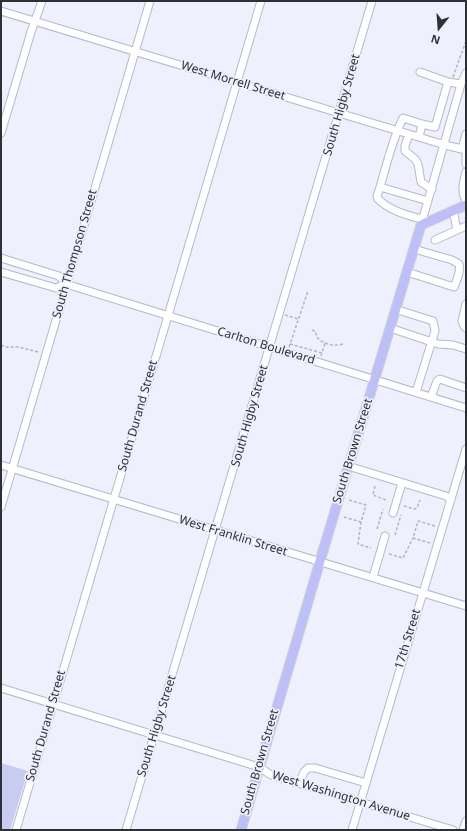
<!DOCTYPE html>
<html>
<head>
<meta charset="utf-8">
<style>
	body { margin:0 }
	#map { position:relative; width:467px; height:831px; overflow:hidden; background:#eef0fd; font-family:"Noto Sans",sans-serif }
	canvas { display:block }
	.frame { position:absolute; inset:0; border:2px solid #2f3036; pointer-events:none }
	.north { position:absolute; left:419px; top:8px; width:40px; height:40px; -webkit-text-stroke:3px #eef0fd; paint-order:stroke; rotate:197deg; font-size:11px; font-weight:700; line-height:16px; text-align:center; color:#2f3036 }
	.north::after { content:''; display:block; margin:auto; width:14px; height:18px; background:#2f3036; clip-path:polygon(50% 0,100% 100%,50% 72%,0 100%) }
</style>
</head>
<body>
<div id="map">
<canvas width="467" height="831"></canvas>
<div class="frame"></div>
<div class="north">N</div>
</div>
<script>
const ctx = document.querySelector('canvas').getContext('2d');
ctx.lineJoin = 'round';
function fill(path, color) { ctx.fillStyle = color; ctx.fill(path, 'evenodd'); }
function trace(path, color, width, dash) { ctx.strokeStyle = color; ctx.lineWidth = width; ctx.lineCap = dash ? 'butt' : 'round'; ctx.setLineDash(dash || []); ctx.stroke(path); }
function drawText(font, color, halo, rows, align = 'center') {
  ctx.font = font + ' "Noto Sans",sans-serif'; ctx.lineWidth = 3.5; ctx.setLineDash([]); ctx.textBaseline = 'middle'; ctx.strokeStyle = halo; ctx.fillStyle = color; for (const [text, x, y, turn = 0] of rows) {
    ctx.save(); ctx.translate(x, y); ctx.rotate((+turn || 0) * Math.PI / 180); ctx.textAlign = isNaN(turn) ? turn : align; if (halo) ctx.strokeText(text, 0, 0); ctx.fillText(text, 0, 0); ctx.restore();
  }
}
const green = new Path2D(`
	M 1,763 L 28,771 L 10,830 L 1,830 Z`);
const path = new Path2D(`
	M 453,77 L 466,41
	M 285,315 L 298,319
	M 312,330 L 316,332 L 316,336 C 322,344 333,347 343,344
	M 290,344 L 322,353
	M 1,345 L 6,347 L 19,347 L 38,352
	M 289,347 L 308,291
	M 321,356 L 325,343
	M 375,486 L 373,495 L 386,500
	M 404,506 L 414,509 L 417,508 L 420,500
	M 344,517 L 361,522 L 366,505 L 349,500
	M 361,522 L 358,544 L 371,548
	M 377,529 L 383,509
	M 395,535 L 401,515
	M 430,543 L 413,538 L 418,521 L 435,526
	M 389,554 L 403,558 L 413,538`);
const minor = new Path2D(`
	M 1,11 L 445,145 L 466,150
	M 420,72 L 448,82
	M 1,133 L 31,32 L 42,1
	M 409,134 L 405,146 L 405,151 L 415,159 L 418,164 L 421,182 L 432,189
	M 419,137 L 422,124 L 435,127 L 448,82 L 461,84
	M 462,149 L 466,134
	M 466,154 L 466,164
	M 466,172 C 463,183 461,191 466,201
	M 380,187 C 387,164 392,140 403,118 L 422,124
	M 453,210 L 457,230
	M 423,219 C 408,216 389,210 378,199 L 377,196 L 380,187 L 428,201
	M 421,225 L 461,84 L 466,73
	M 435,240 L 466,226
	M 1,258 L 59,276 L 66,284 L 466,408
	M 1,272 L 56,288 L 66,284
	M 407,272 L 454,287 C 457,280 461,271 459,264 L 452,260 L 414,249
	M 466,304 L 462,321 L 464,326 L 466,328
	M 395,309 L 433,321 L 435,331 L 416,392
	M 390,328 L 438,344 L 453,345 L 466,349
	M 431,397 L 437,381 L 440,379 L 466,388
	M 1,465 L 466,606
	M 348,466 L 446,496 L 451,500
	M 1,507 L 150,1
	M 393,513 L 402,483
	M 373,577 L 385,536
	M 1,688 L 259,767 L 271,775 L 453,830
	M 299,783 L 304,772 L 308,768 L 315,768 L 366,783
	M 16,830 L 261,1
	M 126,830 L 372,1
	M 352,830 L 466,449
	M 463,830 L 466,821`);
const major = new Path2D(`
	M 241,830 L 320,561 L 421,225 L 466,205`);
const streetNames = [
	["West Morrell Street",233,81,17],
	["South Higby Street",342,105,-74],
	["South Thompson Street",75,254,-74],
	["Carlton Boulevard",266,346,17],
	["South Durand Street",138,416,-74],
	["South Higby Street",250,416,-74],
	["South Brown Street",353,451,-73],
	["West Franklin Street",233,536,17],
	["17th Street",408,639,-73],
	["South Durand Street",46,726,-74],
	["South Higby Street",157,726,-73],
	["South Brown Street",260,762,-74],
	["West Washington Avenue",341,796,17]
];
fill(green, '#c8ccf1');
trace(minor, '#b7b9c8', 9);
trace(major, '#d1d1d3', 11);
trace(path, '#b3b4bf', 1.5, [3, 2]);
trace(minor, '#fff', 7);
trace(major, '#bebff7', 9);
drawText('12px', '#2f3036', '#eef0fd', streetNames);
</script>
</body>
</html>
